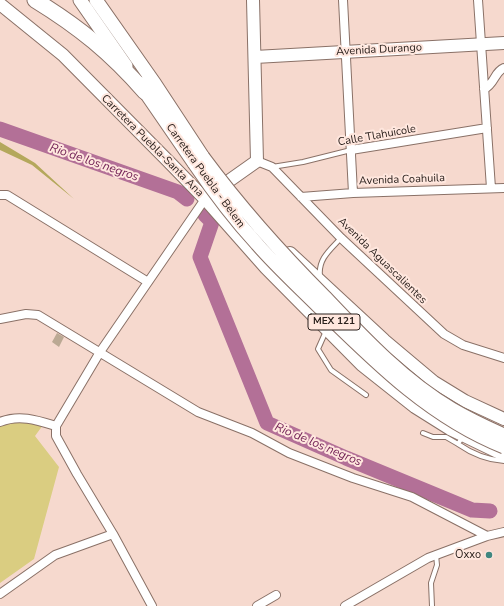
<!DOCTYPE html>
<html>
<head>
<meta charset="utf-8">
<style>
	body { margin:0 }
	canvas { display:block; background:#f6d9ce }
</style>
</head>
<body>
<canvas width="504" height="606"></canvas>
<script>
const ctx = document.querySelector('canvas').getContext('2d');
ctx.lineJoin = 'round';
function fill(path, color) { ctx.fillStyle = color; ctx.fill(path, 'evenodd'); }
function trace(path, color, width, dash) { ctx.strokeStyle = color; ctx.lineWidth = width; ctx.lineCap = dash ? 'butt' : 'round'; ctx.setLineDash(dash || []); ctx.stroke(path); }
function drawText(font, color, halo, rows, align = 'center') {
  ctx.font = font + ' "Nunito Sans",sans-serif'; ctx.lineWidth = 4; ctx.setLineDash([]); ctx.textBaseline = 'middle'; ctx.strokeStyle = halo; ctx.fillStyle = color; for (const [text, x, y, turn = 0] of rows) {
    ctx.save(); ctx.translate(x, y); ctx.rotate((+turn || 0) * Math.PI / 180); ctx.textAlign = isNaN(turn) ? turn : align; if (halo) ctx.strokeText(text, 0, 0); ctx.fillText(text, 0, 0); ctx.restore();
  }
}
const green = new Path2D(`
	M 32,420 L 43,425 L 35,436 L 59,467 L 34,559 L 0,583 L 0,425 L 9,421 Z`);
const forest = new Path2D(`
	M 0,142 L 35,163 L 74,199 L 32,165 L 0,150 Z`);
const river = new Path2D(`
	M 0,129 L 178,192 L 187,199
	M 205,215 L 212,222 L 200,257 L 267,423 L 346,458 L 472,510 L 490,511`);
const building = new Path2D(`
	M 57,333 L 64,337 L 59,347 L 52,342 Z`);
const lane = new Path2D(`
	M 272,167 L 303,162 L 351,150
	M 320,276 C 318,259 330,250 341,238
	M 326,331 L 318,349 L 331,370 L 366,395
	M 423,433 L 433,437 L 446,437 L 458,444 L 463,436
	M 458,444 C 471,453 488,460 504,461
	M 432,606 L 431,583 L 437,565 L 436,555`);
const street = new Path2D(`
	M 343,0 L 353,193
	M 478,0 L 491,188
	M 484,89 C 495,84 494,72 504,68
	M 351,150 L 487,128
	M 257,161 L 272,167 L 341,238 L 444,334 L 463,345 L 504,358
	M 0,195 L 7,195 L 148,282
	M 301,197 L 353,193 L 504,188
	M 0,319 L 26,314 L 38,315 L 198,412 L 252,433 L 289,453 L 353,478 L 412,497 L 487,536
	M 0,422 C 19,414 37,420 56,426
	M 0,594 L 55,555 L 113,534
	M 152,606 L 113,534 L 77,474 L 56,436 L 56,426 L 100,352 L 205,199
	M 257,606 L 276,595
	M 345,606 L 428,558 L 487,536 L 504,532`);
const secondary = new Path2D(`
	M 0,4 L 63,55 L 169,162 L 205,199 L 266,268 L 362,365 L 415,407 L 450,429 L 504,455
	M 255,57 L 504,43
	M 216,190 L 257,161 L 253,0
	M 290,253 L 384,340 L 434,382 L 465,401 L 504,419`);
const primary = new Path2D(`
	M 80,0 L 126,66
	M 96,0 L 155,84 L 203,157
	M 139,83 L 194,163`);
const highway = new Path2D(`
	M 35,0 C 79,27 111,53 145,92`);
const primaryBridge = new Path2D(`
	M 203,157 C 240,207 281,253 325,297 C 363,337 404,381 452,409 C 469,419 486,427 504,435
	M 194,163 C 213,191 234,219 257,244 C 277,267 300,288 321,309 C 376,363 431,418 504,447`);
const markers = [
	[489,555,4,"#408780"]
];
const shields = [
	[334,322,52]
];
const shieldNames = [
	["MEX 121",334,322]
];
const streetNames = [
	["Avenida Durango",379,50,-3],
	["Calle Tlahuicole",377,136,-10],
	["Carretera Puebla-Santa Ana",152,146,45],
	["Carretera Puebla - Belem",205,176,54],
	["Avenida Coahuila",402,180,-2],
	["Avenida Aguascalientes",382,261,44]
];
const poiNames = [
	["Oxxo",481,555]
];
const waterNames = [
	["Rio de los negros",94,163,19],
	["Rio de los negros",318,445,23]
];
fill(green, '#dacd81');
fill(forest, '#b4a85c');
trace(river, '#b37097', 15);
fill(building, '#bba994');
trace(lane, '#8a7167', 6);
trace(street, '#8a7167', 10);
trace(secondary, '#8a7167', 14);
trace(primary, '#8a7167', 15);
trace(highway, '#8a7167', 17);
trace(lane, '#fff', 4);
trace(street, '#fff', 8);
trace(secondary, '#fff', 12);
trace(primary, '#fff', 13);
trace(highway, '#fff', 15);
trace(primaryBridge, '#8a7167', 15, []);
trace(primaryBridge, '#fff', 13);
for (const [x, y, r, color] of markers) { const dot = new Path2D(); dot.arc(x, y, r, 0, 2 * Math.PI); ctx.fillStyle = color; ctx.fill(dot); trace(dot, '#ffe7de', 1.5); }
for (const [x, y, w] of shields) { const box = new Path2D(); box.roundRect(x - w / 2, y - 8, w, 16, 3); ctx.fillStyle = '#ffe7de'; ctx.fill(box); trace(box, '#2b211d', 1); }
drawText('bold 10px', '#2b211d', null, shieldNames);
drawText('11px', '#2b211d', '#ffe7de', streetNames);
drawText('11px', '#2b211d', '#ffe7de', poiNames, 'right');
drawText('italic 12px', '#712055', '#ffe7de', waterNames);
</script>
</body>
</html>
